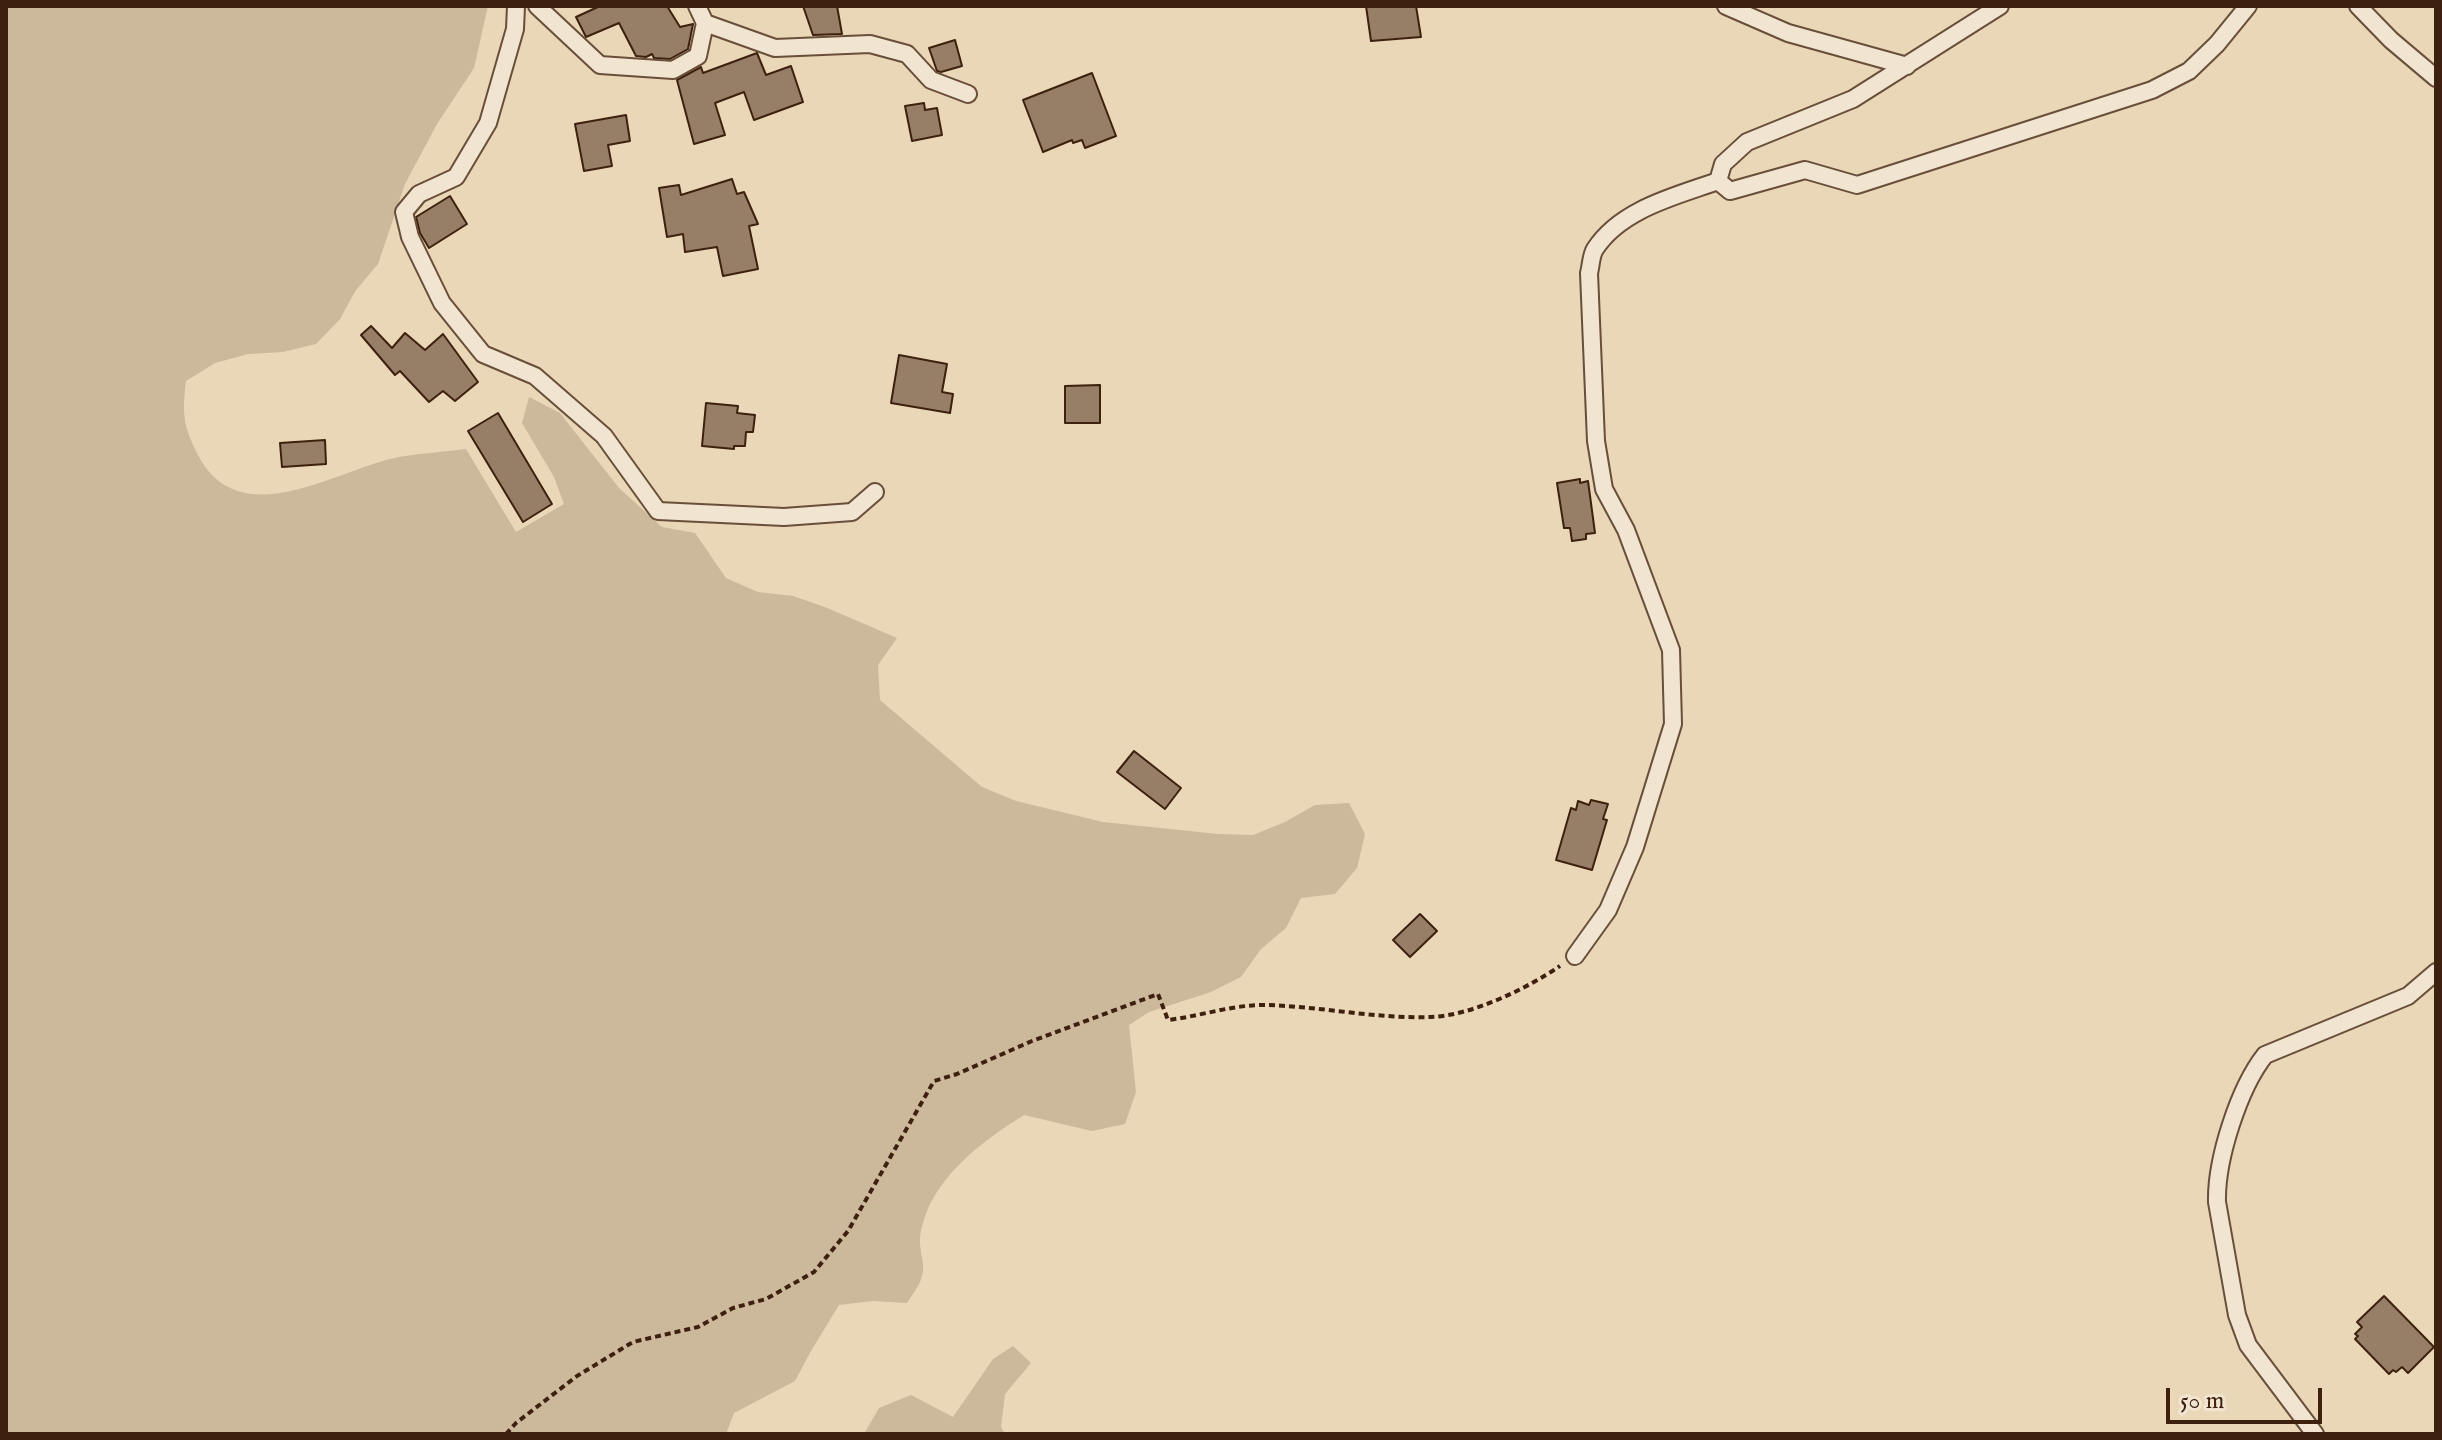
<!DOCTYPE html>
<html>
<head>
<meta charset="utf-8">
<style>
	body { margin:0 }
	#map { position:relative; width:2442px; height:1440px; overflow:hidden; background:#e9d7b8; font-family:"IM FELL English",serif }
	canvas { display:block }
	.frame { position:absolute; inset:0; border:8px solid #3e200f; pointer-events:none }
	.scale { position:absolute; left:2166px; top:1388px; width:156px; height:36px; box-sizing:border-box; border:4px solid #3e200f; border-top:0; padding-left:10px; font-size:24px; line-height:28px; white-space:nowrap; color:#3e200f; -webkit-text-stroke:6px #f1e5d1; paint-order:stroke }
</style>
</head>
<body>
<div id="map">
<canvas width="2442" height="1440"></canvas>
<div class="frame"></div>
<div class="scale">50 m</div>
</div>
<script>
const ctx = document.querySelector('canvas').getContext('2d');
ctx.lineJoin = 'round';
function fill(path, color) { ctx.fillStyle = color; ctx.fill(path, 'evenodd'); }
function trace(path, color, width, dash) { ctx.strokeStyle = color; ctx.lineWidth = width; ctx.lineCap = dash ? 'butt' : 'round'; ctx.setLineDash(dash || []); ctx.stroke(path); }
const green = new Path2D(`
	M 6,6 L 488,6 L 474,68 L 437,124 L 405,184 L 378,264 L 356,290 L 340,319 L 316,344 L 283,352 L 248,354 L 215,363 L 186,381 C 182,414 183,426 199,457 C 242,535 337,469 399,457 C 421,453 444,452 466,449 L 516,532 L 564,504 L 554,477 L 522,423 L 529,397 L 560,413 L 619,488 L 662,527 L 695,533 L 726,578 L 758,592 L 793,596 L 825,607 L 897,638 L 878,665 L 880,700 L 982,787 L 1016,801 L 1103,822 L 1218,834 L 1253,835 L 1285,822 L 1315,805 L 1349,803 L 1365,834 L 1357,868 L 1335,894 L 1301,898 L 1286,928 L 1261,949 L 1241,977 L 1211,992 L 1149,1012 L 1129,1025 L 1136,1092 L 1125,1124 L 1092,1131 L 1024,1115 C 979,1143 926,1183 920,1239 C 919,1251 926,1265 922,1276 C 920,1285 912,1295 907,1303 L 873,1301 L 839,1305 L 811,1351 L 795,1381 L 734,1413 L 726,1434 L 6,1434 Z
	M 1013,1346 L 1031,1363 L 1005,1394 L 1001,1427 L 1005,1434 L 864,1434 L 879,1408 L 911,1395 L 953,1417 L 993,1359 Z`);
const building = new Path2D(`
	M 600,6 L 667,6 L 680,27 L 693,24 L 688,49 L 670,59 L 654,58 L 652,54 L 646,57 L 636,56 L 619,23 L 586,37 L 576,17 Z
	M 803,6 L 837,6 L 842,34 L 813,35 Z
	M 1366,6 L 1416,6 L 1421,37 L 1371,41 Z
	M 955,40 L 962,66 L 941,72 L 937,71 L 929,48 Z
	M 757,53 L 766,75 L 791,66 L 803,102 L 754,120 L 744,92 L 715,103 L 725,135 L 694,144 L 677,80 L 701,67 L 703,73 Z
	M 1092,73 L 1116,136 L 1085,148 L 1082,140 L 1073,143 L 1072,140 L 1043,152 L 1023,100 Z
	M 924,103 L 925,110 L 937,108 L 942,135 L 912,141 L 905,106 Z
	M 626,115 L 630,141 L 608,145 L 612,166 L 584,171 L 575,124 Z
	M 732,179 L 737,194 L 744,192 L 758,224 L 749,226 L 758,269 L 723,276 L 717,247 L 685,252 L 683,234 L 667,237 L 659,188 L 679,185 L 681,195 Z
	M 450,196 L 467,224 L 429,248 L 420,233 L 416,217 Z
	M 371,326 L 392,348 L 405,333 L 425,350 L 443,334 L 478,382 L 455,401 L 443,391 L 429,402 L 400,371 L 395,375 L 361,335 Z
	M 899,355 L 947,364 L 942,392 L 953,394 L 950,413 L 891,403 Z
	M 1100,385 L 1100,423 L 1065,423 L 1065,386 Z
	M 706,403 L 738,406 L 737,413 L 755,415 L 753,432 L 746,432 L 745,446 L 734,446 L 734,449 L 702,446 Z
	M 498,413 L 552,504 L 523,522 L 468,431 Z
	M 325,440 L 326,464 L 282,467 L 280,443 Z
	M 1580,479 L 1580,483 L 1588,481 L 1595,533 L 1586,534 L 1586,539 L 1572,541 L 1570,528 L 1564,528 L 1557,483 Z
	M 1134,751 L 1181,788 L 1165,809 L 1117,772 Z
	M 1591,800 L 1608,804 L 1603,819 L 1607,820 L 1592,870 L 1556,860 L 1571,808 L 1576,810 L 1578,801 L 1589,805 Z
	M 1420,914 L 1437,931 L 1410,957 L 1393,940 Z
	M 2384,1296 L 2434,1347 L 2408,1373 L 2402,1367 L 2396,1372 L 2393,1370 L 2389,1374 L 2355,1339 L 2358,1336 L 2355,1334 L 2362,1327 L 2357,1322 Z`);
const path = new Path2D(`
	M 506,1434 L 516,1423 L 577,1376 L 633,1342 L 698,1327 L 733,1308 L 766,1299 L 814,1272 L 848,1231 L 934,1081 L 957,1074 L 1032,1041 L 1158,994 L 1168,1020 C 1201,1016 1231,1005 1264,1005 C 1319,1006 1375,1019 1430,1017 C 1471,1016 1526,989 1560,966`);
const minor = new Path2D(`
	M 516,6 L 515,29 L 488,123 L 456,177 L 419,194 L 404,212 L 410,237 L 442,303 L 483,354 L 535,376 L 604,436 L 658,511 L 784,517 L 852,512 L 875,492
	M 537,6 L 600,65 L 673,70 L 698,56 L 705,23
	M 697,6 L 705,23 L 775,48 L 870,44 L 907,54 L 931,80 L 968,94
	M 1726,6 L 1788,33 L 1907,66
	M 2358,6 L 2391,40 L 2436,78
	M 1718,181 L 1730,191 L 1805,170 L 1857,185 L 2152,90 L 2189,71 L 2217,44 L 2248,6
	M 1718,181 L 1723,164 L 1747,142 L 1853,99 L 2000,6
	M 1575,956 L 1608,910 L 1635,847 L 1673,724 L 1671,650 L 1626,530 L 1604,489 L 1596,441 L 1589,273 C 1591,266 1591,255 1595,249 C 1621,209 1676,196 1718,181
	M 2315,1434 L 2248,1345 L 2237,1315 L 2217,1202 C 2216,1159 2239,1088 2265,1055 L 2408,996 L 2436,972`);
fill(green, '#ccb89b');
fill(building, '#977f67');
trace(building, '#3e200f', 2);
trace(minor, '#694e39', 20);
trace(path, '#3e200f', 4, [6, 4]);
trace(minor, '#f1e5d1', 16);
</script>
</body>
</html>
